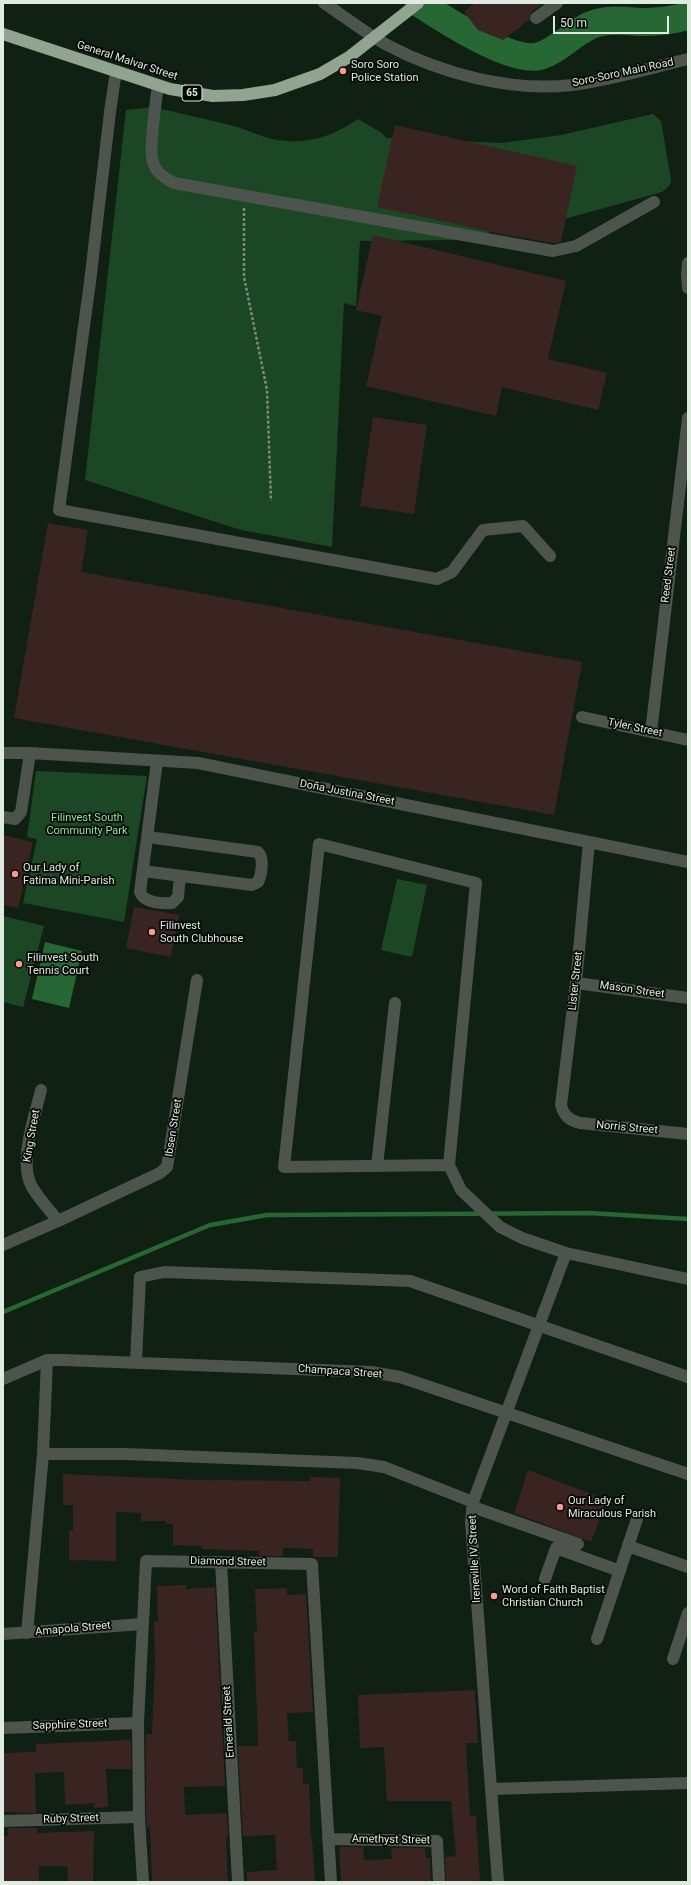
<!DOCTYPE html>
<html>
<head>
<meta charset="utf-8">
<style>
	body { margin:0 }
	#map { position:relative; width:691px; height:1885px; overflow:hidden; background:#102012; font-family:Roboto,sans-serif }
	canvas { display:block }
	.frame { position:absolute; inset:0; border:4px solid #dfeae0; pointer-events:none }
	.scale { position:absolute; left:553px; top:16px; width:116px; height:18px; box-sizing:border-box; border:2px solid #dfeae0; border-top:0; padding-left:5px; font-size:12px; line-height:14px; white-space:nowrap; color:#dfeae0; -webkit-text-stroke:3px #030804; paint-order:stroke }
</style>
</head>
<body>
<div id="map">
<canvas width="691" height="1885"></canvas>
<div class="frame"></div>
<div class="scale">50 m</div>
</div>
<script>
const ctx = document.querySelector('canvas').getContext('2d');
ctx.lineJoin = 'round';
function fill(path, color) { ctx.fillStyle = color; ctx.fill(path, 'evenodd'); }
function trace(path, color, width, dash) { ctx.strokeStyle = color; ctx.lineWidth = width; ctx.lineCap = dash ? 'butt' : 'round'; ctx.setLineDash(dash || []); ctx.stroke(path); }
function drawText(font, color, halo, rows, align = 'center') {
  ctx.font = font + ' Roboto,sans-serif'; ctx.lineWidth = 3.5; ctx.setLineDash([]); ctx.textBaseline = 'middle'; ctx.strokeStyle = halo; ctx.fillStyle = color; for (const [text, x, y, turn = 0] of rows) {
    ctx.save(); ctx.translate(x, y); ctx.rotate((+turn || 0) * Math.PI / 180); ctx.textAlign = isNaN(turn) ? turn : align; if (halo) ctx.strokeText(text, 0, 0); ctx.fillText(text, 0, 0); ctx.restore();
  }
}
const green = new Path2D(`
	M 153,107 C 179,113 205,119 230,125 C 246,129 261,137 277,140 C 307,145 333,136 358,119 L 382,133 L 386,138 L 501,143 L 561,135 L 653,114 L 661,121 L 671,180 L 670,185 L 662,192 L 543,225 L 507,228 L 460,240 L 360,241 L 356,306 L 344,303 L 332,547 L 241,530 L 85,480 L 126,110 Z
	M 36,771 L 147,776 L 124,922 L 23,903 L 37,839 L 27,837 Z
	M 397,879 L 427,885 L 412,957 L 381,950 Z
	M 3,916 L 44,926 L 23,1007 L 3,1002 Z`);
const water = new Path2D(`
	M 45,942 L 82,951 L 69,1008 L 32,999 Z`);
const stream = new Path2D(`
	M 3,1312 L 210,1225 L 267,1215 L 589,1213 L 688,1219`);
const river = new Path2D(`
	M 419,3 C 442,18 512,64 540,56 C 562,49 575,29 597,23 C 612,19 625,21 640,22 C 656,22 673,20 688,16`);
const building = new Path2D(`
	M 475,3 L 544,3 L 531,12 L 529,20 L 503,40 L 478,30 L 464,12 Z
	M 395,125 L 577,166 L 561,242 L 553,243 L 501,234 L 377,207 Z
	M 373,235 L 566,281 L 548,359 L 607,373 L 598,410 L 502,387 L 496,416 L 366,386 L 382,316 L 356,310 Z
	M 373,417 L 427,425 L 414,514 L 360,506 Z
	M 48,523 L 88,530 L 81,572 L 582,662 L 554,815 L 14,718 Z
	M 3,835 L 33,842 L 18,908 L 3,905 Z
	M 134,907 L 179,915 L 171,957 L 126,948 Z
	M 528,1470 L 607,1500 L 591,1542 L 514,1513 Z
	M 63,1474 L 197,1480 L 310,1481 L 310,1477 L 340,1478 L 338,1557 L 313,1557 L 313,1549 L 283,1548 L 283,1556 L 259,1556 L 259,1551 L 202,1549 L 202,1546 L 173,1545 L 173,1524 L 166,1524 L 166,1521 L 141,1521 L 141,1513 L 116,1512 L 116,1561 L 69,1560 L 69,1531 L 73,1531 L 73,1505 L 63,1505 Z
	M 186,1585 L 186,1589 L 215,1587 L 225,1786 L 184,1787 L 185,1815 L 227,1813 L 228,1837 L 226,1837 L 228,1882 L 152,1881 L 150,1827 L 147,1828 L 146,1817 L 146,1734 L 152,1734 L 155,1663 L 154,1621 L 158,1621 L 157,1586 Z
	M 287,1588 L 287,1595 L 306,1594 L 313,1712 L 287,1713 L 289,1741 L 296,1741 L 297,1768 L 303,1768 L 303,1784 L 309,1784 L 311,1838 L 312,1838 L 315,1882 L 247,1882 L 247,1872 L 277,1870 L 275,1835 L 243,1836 L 238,1746 L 258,1746 L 254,1632 L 257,1632 L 255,1589 Z
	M 475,1690 L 478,1743 L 466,1743 L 470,1816 L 476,1816 L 480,1882 L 446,1882 L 445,1857 L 456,1856 L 451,1801 L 387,1801 L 384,1747 L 360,1748 L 358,1695 Z
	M 131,1740 L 131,1769 L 106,1769 L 108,1807 L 94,1808 L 94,1803 L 65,1805 L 64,1772 L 35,1773 L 36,1813 L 3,1812 L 3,1753 L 36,1752 L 36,1744 Z
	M 8,1828 L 37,1828 L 37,1833 L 94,1831 L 93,1882 L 68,1882 L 67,1866 L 39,1866 L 39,1882 L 3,1882 L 3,1836 L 8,1836 Z
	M 339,1847 L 363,1847 L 364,1860 L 392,1859 L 391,1848 L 425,1848 L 426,1858 L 430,1858 L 431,1882 L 341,1882 Z`);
const path = new Path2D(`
	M 244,208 L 244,277 L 267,390 L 271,501`);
const minor = new Path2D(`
	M 324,3 C 345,17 365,33 387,45 C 442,74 511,92 572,85 C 611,80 650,68 688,59
	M 536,18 L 557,3
	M 116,71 L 110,112 L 90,282 L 59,510 L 437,579 L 452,572 L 483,530 L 523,526 L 550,556
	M 158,86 C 156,100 149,151 153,162 C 156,173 165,178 174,183 L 553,251 L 576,246 L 654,202
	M 688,263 L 687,274 L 688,288
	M 582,717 L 688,740
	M 651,732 L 688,418
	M 3,753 L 30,753 L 198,763 L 688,862
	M 157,761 L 140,892 C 144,903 162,904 172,903 L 178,897 L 180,876
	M 3,817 L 15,819 L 21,812 L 30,753
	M 589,842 L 576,983 L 561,1105 C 564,1116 569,1120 580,1123 L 688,1134
	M 143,871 L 252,885 L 258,882 C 262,874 264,858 258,852 L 148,837
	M 576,983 L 688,998
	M 41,1090 C 35,1116 18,1162 32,1187 C 39,1199 50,1210 58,1221
	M 449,1165 L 284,1167 L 319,844 L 476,883 L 449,1165 L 461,1190 L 500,1227 L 522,1238 L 566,1253 L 688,1279
	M 377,1166 L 395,1003
	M 3,1245 L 58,1221 L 160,1173 L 167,1167 L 197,980
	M 136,1362 L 140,1277 L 164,1272 L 410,1281 L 688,1377
	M 3,1379 L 47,1360 L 64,1360 L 371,1372 L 400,1377 L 688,1474
	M 43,1454 L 125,1454 L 357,1463 L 384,1467 L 473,1502
	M 473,1507 L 578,1544
	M 628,1546 L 688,1567
	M 221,1562 L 238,1882
	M 545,1579 L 556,1548 L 620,1571
	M 27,1633 L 43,1454 L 47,1360
	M 3,1634 L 143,1624
	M 597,1639 L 637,1519
	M 673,1659 L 688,1613
	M 3,1728 L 138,1723
	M 491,1789 L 688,1783
	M 3,1821 L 139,1817
	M 328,1839 L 437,1841 L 439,1882
	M 143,1882 L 139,1817 L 138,1723 L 146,1561 L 312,1564 L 331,1882
	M 498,1882 L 471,1522 L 473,1502 L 566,1253`);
const highway = new Path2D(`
	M 3,34 L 170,89 L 213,96 L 243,95 L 275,90 L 320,74 L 349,57 L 418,3`);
const markers = [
	[343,71,4,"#f59c92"],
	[15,874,4,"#f59c92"],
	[152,932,4,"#f59c92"],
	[19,964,4,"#f59c92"],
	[560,1507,4,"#f59c92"],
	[494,1596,4,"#f59c92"]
];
const shields = [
	[192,93,20]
];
const shieldNames = [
	["65",192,93]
];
const streetNames = [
	["General Malvar Street",127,61,18],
	["Soro-Soro Main Road",623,73,-12],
	["Reed Street",669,575,-83],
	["Tyler Street",635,728,12],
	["Doña Justina Street",347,793,11],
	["Lister Street",576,981,-84],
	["Mason Street",632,990,8],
	["Ibsen Street",174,1128,-81],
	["Norris Street",627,1128,5],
	["King Street",32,1136,-80],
	["Champaca Street",340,1372,4],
	["Ireneville IV Street",475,1559,-93],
	["Diamond Street",228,1562,1],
	["Amapola Street",73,1629,-5],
	["Emerald Street",229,1722,-93],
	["Sapphire Street",70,1725,-2],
	["Ruby Street",71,1819,-2],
	["Amethyst Street",391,1840,1]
];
const poiNames = [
	["Soro Soro",351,65],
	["Police Station",351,78],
	["Our Lady of",23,868],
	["Fatima Mini-Parish",23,881],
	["Filinvest",160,926],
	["South Clubhouse",160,939],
	["Filinvest South",27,958],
	["Tennis Court",27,971],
	["Our Lady of",568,1501],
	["Miraculous Parish",568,1514],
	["Word of Faith Baptist",502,1590],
	["Christian Church",502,1603]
];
const parkNames = [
	["Filinvest South",87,818],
	["Community Park",87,831]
];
fill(green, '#1c4724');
fill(water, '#266733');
trace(stream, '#266733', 4.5);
trace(river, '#266733', 28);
fill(building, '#3a2421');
trace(path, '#7d8a7e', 2.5, [3, 2]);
trace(minor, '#4c544d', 12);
trace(highway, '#90a491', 12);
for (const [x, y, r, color] of markers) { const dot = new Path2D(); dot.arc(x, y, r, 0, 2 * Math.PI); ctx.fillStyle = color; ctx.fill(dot); trace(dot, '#030804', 1.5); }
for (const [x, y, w] of shields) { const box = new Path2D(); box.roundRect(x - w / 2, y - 8, w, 16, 3); ctx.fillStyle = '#030804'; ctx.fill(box); trace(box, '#dfeae0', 1); }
drawText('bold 10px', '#dfeae0', null, shieldNames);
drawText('11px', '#dfeae0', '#030804', streetNames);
drawText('11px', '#dfeae0', '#030804', poiNames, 'left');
drawText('11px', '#8fe79b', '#030804', parkNames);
</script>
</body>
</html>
